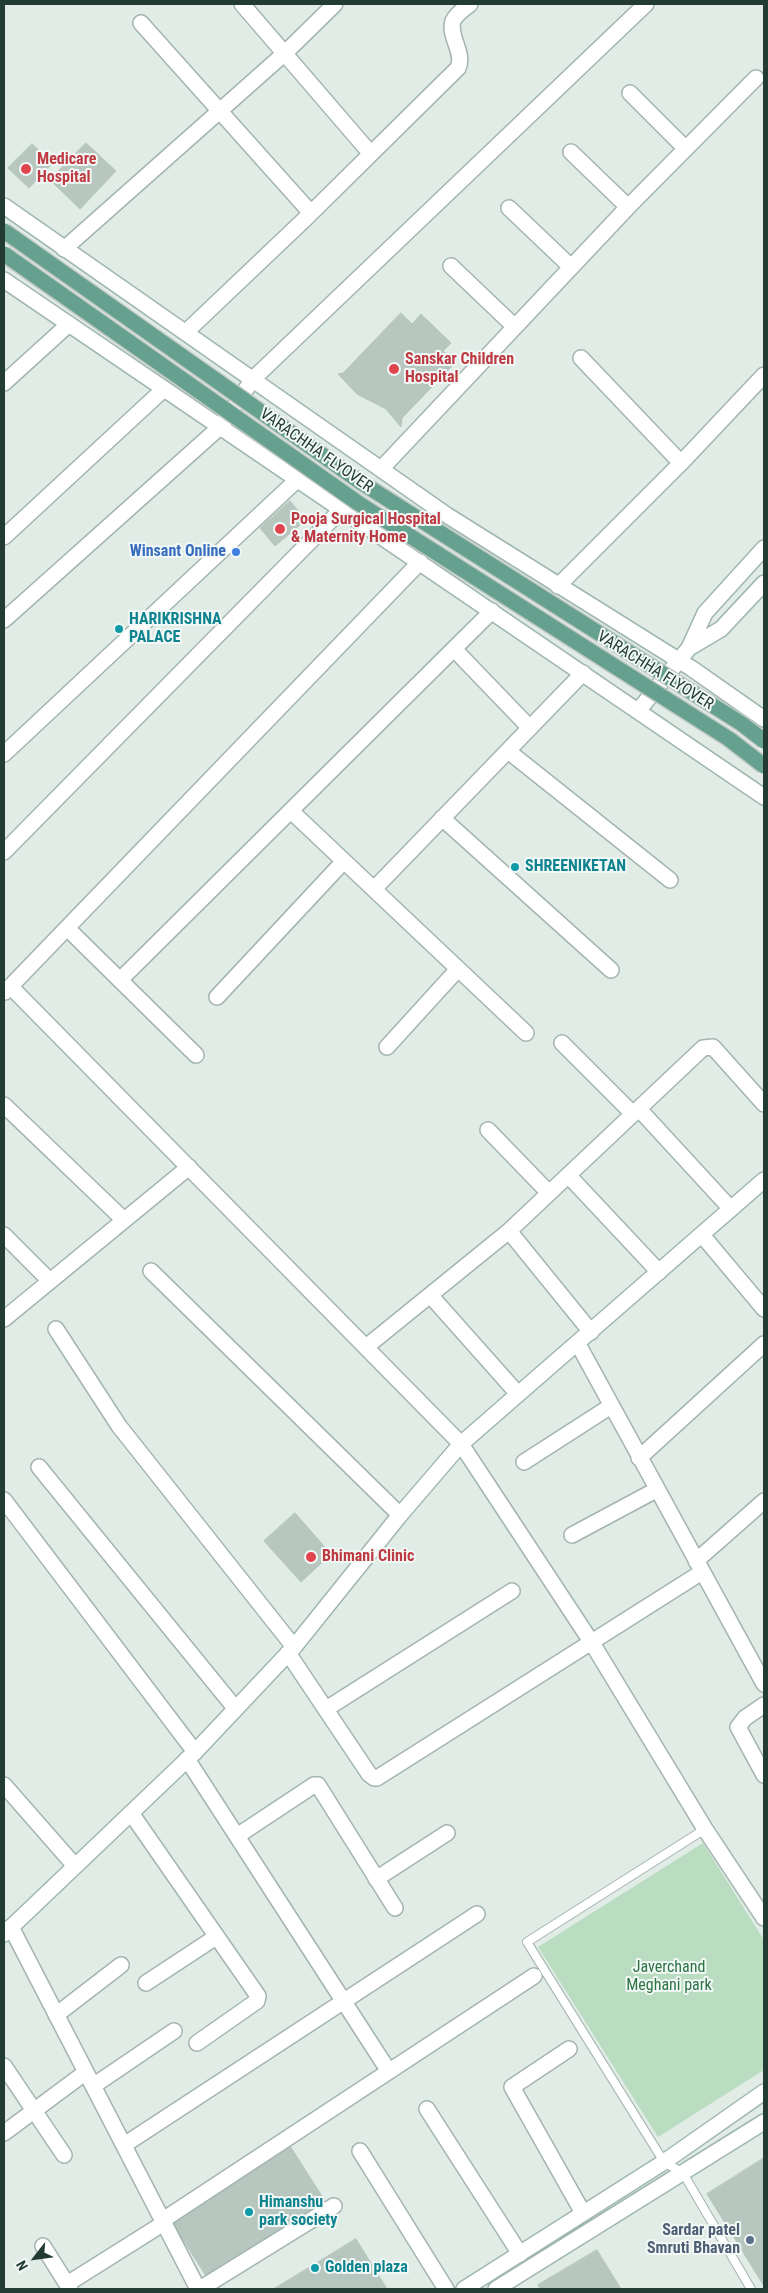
<!DOCTYPE html>
<html>
<head>
<meta charset="utf-8">
<style>
	body { margin:0 }
	#map { position:relative; width:768px; height:2293px; overflow:hidden; background:#e1ece7; font-family:"Roboto Condensed",sans-serif }
	canvas { display:block }
	.frame { position:absolute; inset:0; border:5px solid #223c34; pointer-events:none }
	.north { position:absolute; left:10px; top:2233px; width:50px; height:50px; -webkit-text-stroke:4px #f2f8f5; paint-order:stroke; rotate:240deg; font-size:14px; font-weight:700; line-height:20px; text-align:center; color:#223c34 }
	.north::after { content:''; display:block; margin:auto; width:18px; height:22px; background:#223c34; clip-path:polygon(50% 0,100% 100%,50% 72%,0 100%) }
</style>
</head>
<body>
<div id="map">
<canvas width="768" height="2293"></canvas>
<div class="frame"></div>
<div class="north">N</div>
</div>
<script>
const ctx = document.querySelector('canvas').getContext('2d');
ctx.lineJoin = 'round';
function fill(path, color) { ctx.fillStyle = color; ctx.fill(path, 'evenodd'); }
function trace(path, color, width, dash) { ctx.strokeStyle = color; ctx.lineWidth = width; ctx.lineCap = dash ? 'butt' : 'round'; ctx.setLineDash(dash || []); ctx.stroke(path); }
function drawText(font, color, halo, rows, align = 'center') {
  ctx.font = font + ' "Roboto Condensed",sans-serif'; ctx.lineWidth = 4; ctx.setLineDash([]); ctx.textBaseline = 'middle'; ctx.strokeStyle = halo; ctx.fillStyle = color; for (const [text, x, y, turn = 0] of rows) {
    ctx.save(); ctx.translate(x, y); ctx.rotate((+turn || 0) * Math.PI / 180); ctx.textAlign = isNaN(turn) ? turn : align; if (halo) ctx.strokeText(text, 0, 0); ctx.fillText(text, 0, 0); ctx.restore();
  }
}
const green = new Path2D(`
	M 703,1843 L 764,1940 L 764,2070 L 658,2137 L 538,1947 Z`);
const building = new Path2D(`
	M 86,143 L 116,171 L 80,209 L 50,180 Z
	M 32,144 L 53,163 L 29,188 L 8,168 Z
	M 401,313 L 412,324 L 421,314 L 451,343 L 443,351 L 455,363 L 402,418 L 401,427 L 386,409 L 357,394 L 338,374 L 343,373 Z
	M 290,501 L 306,520 L 275,546 L 260,528 Z
	M 295,1513 L 331,1554 L 301,1582 L 264,1541 Z
	M 290,2146 L 327,2204 L 208,2279 L 171,2221 Z
	M 764,2158 L 764,2286 L 707,2194 Z
	M 356,2239 L 387,2289 L 379,2289 L 353,2248 L 337,2259 L 356,2289 L 347,2289 L 331,2262 L 311,2274 L 321,2289 L 312,2289 L 305,2278 L 288,2289 L 274,2289 Z
	M 353,2248 L 379,2289 L 356,2289 L 337,2259 Z
	M 597,2250 L 621,2289 L 540,2289 L 538,2285 Z
	M 331,2262 L 347,2289 L 321,2289 L 311,2274 Z
	M 305,2278 L 312,2289 L 288,2289 Z`);
const lane = new Path2D(`
	M 705,1829 L 527,1942 L 664,2162 L 683,2173 L 751,2289`);
const street = new Path2D(`
	M 242,4 L 371,154
	M 141,23 L 311,213
	M 630,93 L 685,148
	M 571,152 L 628,207
	M 509,208 L 571,267
	M 64,249 L 285,53 L 335,4
	M 451,266 L 515,327
	M 186,332 L 306,218 L 458,68 C 465,53 448,36 453,21 C 456,14 464,9 470,4
	M 581,358 L 681,463
	M 4,383 L 69,324
	M 381,469 L 628,207 L 756,78
	M 4,537 L 164,389
	M 558,586 L 681,463 L 764,375
	M 4,620 L 220,427 L 253,379 L 646,4
	M 454,649 L 530,728
	M 508,751 L 670,880
	M 4,754 L 298,479
	M 291,811 L 526,1033
	M 442,818 L 611,970
	M 4,852 L 342,509
	M 374,889 L 583,673
	M 67,928 L 196,1055
	M 120,980 L 492,611
	M 11,987 L 461,1444 L 592,1643 L 705,1829 L 764,1918
	M 5,992 L 420,562
	M 217,997 L 344,861
	M 562,1043 L 633,1114
	M 387,1047 L 458,969
	M 4,1105 L 124,1220
	M 639,1109 L 731,1209
	M 488,1130 L 549,1193
	M 568,1175 L 659,1272
	M 509,1231 L 591,1332
	M 4,1235 L 50,1281
	M 702,1235 L 764,1309
	M 151,1271 L 400,1515
	M 430,1295 L 518,1394
	M 4,1319 L 189,1167
	M 56,1329 L 119,1426 L 294,1647
	M 578,1344 L 764,1684
	M 366,1347 L 509,1231 L 703,1048 L 713,1047 L 764,1104
	M 639,1458 L 764,1344
	M 524,1462 L 611,1406
	M 39,1467 L 235,1708
	M 4,1500 L 195,1752
	M 572,1535 L 656,1490
	M 696,1561 L 764,1501
	M 288,1653 L 369,1774 L 374,1778 L 377,1778 L 702,1572
	M 764,1705 L 745,1718 L 738,1727 L 764,1775
	M 326,1709 L 512,1591
	M 187,1759 L 388,2070
	M 4,1785 L 75,1866
	M 131,1813 L 258,1996 L 257,2001 L 197,2043
	M 237,1836 L 314,1785 L 318,1785 L 395,1908
	M 376,1879 L 447,1833
	M 11,1927 L 198,2289
	M 146,1983 L 216,1937
	M 56,2015 L 121,1965
	M 569,2049 L 512,2087 L 583,2213
	M 4,2066 L 64,2155
	M 93,2086 L 174,2031
	M 427,2109 L 520,2254
	M 4,2133 L 86,2072
	M 124,2145 L 477,1914
	M 360,2151 L 446,2289
	M 163,2220 L 534,1976
	M 43,2246 L 70,2289
	M 67,2284 L 164,2223
	M 200,2289 L 334,2206`);
const secondary = new Path2D(`
	M 4,206 L 445,514 L 691,668 L 764,719
	M 4,280 L 764,797
	M 689,648 L 721,629 L 764,583
	M 638,711 L 689,648 L 705,613 L 764,548
	M 4,1934 L 195,1752 L 294,1647 L 400,1515 L 461,1444 L 764,1180
	M 464,2289 L 664,2162 L 764,2092
	M 496,2289 L 764,2122`);
const primaryBridge = new Path2D(`
	M 4,231 L 362,483 L 742,724 L 764,741
	M 4,254 L 358,503 L 729,739 L 764,766`);
const markers = [
	[26,169,6,"#e0444e"],
	[394,369,6,"#e0444e"],
	[280,529,6,"#e0444e"],
	[236,552,5,"#3f7fe0"],
	[119,629,5,"#0f9aa8"],
	[515,867,5,"#0f9aa8"],
	[311,1557,6,"#e0444e"],
	[249,2212,5,"#0f9aa8"],
	[750,2240,5,"#5c6f8a"],
	[315,2268,5,"#0f9aa8"]
];
const healthNames = [
	["Medicare",37,160],
	["Hospital",37,178],
	["Sanskar Children",405,360],
	["Hospital",405,378],
	["Pooja Surgical Hospital",291,520],
	["& Maternity Home",291,538],
	["Bhimani Clinic",322,1557]
];
const streetNames = [
	["VARACHHA FLYOVER",316,451,35],
	["VARACHHA FLYOVER",655,671,32]
];
const shopNames = [
	["Winsant Online",226,552]
];
const cultureNames = [
	["HARIKRISHNA",129,620],
	["PALACE",129,638],
	["SHREENIKETAN",525,867],
	["Himanshu",259,2203],
	["park society",259,2221],
	["Golden plaza",325,2268]
];
const parkNames = [
	["Javerchand",669,1968],
	["Meghani park",669,1986]
];
const serviceNames = [
	["Sardar patel",740,2231],
	["Smruti Bhavan",740,2249]
];
fill(green, '#baddc2');
fill(building, '#b7c6bf');
trace(building, '#b4c5bd', 1);
trace(lane, '#a4b4ae', 10);
trace(street, '#a4b4ae', 18);
trace(secondary, '#a0b7ae', 18);
trace(lane, '#fff', 8);
trace(street, '#fff', 15);
trace(secondary, '#fff', 15);
trace(primaryBridge, '#c1c8c6', 18, []);
trace(primaryBridge, '#66a18f', 15);
for (const [x, y, r, color] of markers) { const dot = new Path2D(); dot.arc(x, y, r, 0, 2 * Math.PI); ctx.fillStyle = color; ctx.fill(dot); trace(dot, '#f2f8f5', 2); }
drawText('bold 16px', '#be3a42', '#f2f8f5', healthNames, 'left');
drawText('16px', '#223c34', '#f2f8f5', streetNames);
drawText('bold 16px', '#366cbe', '#f2f8f5', shopNames, 'right');
drawText('bold 16px', '#0d838f', '#f2f8f5', cultureNames, 'left');
drawText('16px', '#2c7344', '#f2f8f5', parkNames);
drawText('bold 16px', '#4e5e75', '#f2f8f5', serviceNames, 'right');
</script>
</body>
</html>
